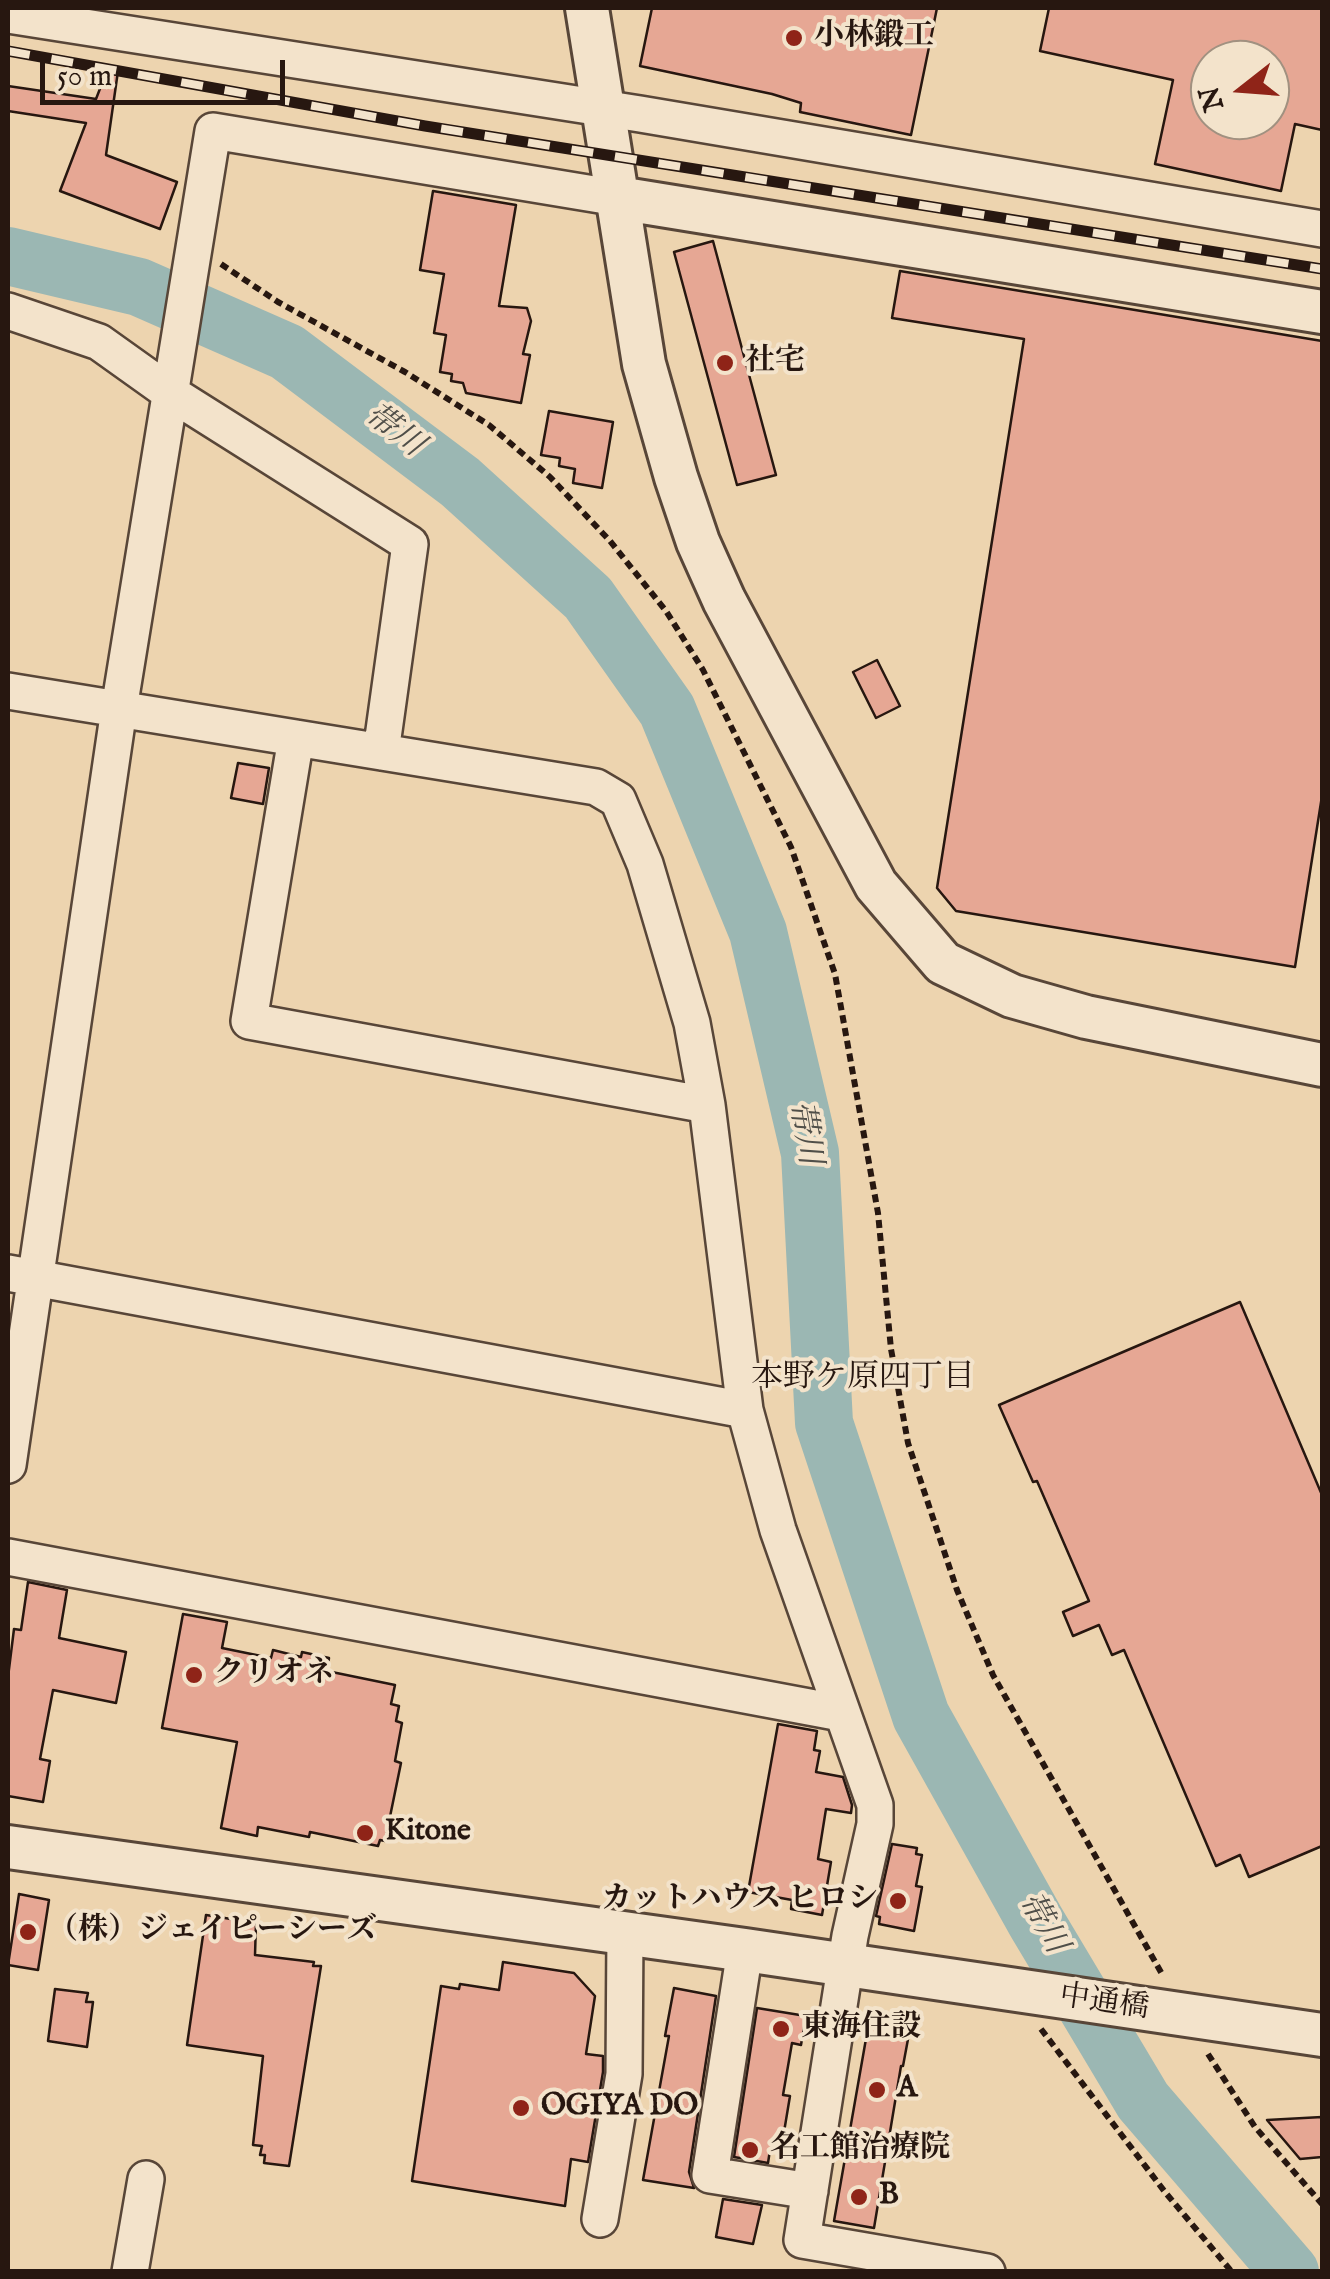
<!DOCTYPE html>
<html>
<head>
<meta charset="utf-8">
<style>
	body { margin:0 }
	#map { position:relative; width:1330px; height:2279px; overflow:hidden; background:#edd4af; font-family:"IM FELL English",serif }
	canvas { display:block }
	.frame { position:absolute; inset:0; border:10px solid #271710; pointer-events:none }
	.north { position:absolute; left:1190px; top:40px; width:100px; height:100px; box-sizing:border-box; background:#f3e3cb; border:2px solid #a19180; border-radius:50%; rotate:253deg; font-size:28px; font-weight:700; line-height:40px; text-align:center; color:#271710 }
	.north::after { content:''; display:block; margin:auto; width:35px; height:45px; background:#8f2418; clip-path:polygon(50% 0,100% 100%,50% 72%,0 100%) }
	.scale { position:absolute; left:40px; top:60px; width:245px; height:45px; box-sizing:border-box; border:5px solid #271710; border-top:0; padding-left:12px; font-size:30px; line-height:35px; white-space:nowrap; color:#271710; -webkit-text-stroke:8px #f3e3cb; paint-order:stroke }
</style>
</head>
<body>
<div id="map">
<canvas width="1330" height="2279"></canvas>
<div class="frame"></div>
<div class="north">N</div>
<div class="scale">50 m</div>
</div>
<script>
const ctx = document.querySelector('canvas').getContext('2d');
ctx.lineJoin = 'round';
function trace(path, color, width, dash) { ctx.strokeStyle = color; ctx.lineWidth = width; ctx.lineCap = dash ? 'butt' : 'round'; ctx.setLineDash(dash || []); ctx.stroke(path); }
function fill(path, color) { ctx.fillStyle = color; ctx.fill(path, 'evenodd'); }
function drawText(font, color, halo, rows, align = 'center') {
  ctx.font = font + ' "IM FELL English","Noto Serif JP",serif'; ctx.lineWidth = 8; ctx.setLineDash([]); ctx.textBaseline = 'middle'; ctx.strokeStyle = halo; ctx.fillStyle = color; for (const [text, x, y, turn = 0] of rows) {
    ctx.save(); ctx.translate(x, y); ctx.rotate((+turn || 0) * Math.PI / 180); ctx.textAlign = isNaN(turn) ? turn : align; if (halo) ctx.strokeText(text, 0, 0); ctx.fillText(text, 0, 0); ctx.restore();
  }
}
const river = new Path2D(`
	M 8,256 L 139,287 L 287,352 L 460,482 L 588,598 L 667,710 L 758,932 L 810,1153 L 824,1423 L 921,1716 L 1036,1922 L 1143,2101 L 1290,2272`);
const building = new Path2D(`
	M 652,8 L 937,8 L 911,135 L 800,112 L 801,103 L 772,94 L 640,66 Z
	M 1049,8 L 1322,8 L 1322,130 L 1295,124 L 1281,191 L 1155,164 L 1173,80 L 1040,51 ZM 1210,60 L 1270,60 L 1270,120 L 1210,120 Z
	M 108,68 L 118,71 L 106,155 L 177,182 L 160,229 L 60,191 L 86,123 L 8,111 L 8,86 L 96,99 Z
	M 433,191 L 516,205 L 499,306 L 527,308 L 531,321 L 523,354 L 530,355 L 521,403 L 466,393 L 463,383 L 451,381 L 452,374 L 440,372 L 446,335 L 434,333 L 444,274 L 420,270 Z
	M 713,241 L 776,475 L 737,485 L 674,252 Z
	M 900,271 L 1322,341 L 1322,796 L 1295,967 L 956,911 L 937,888 L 1024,339 L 892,318 Z
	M 549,411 L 613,422 L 602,488 L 573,483 L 575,469 L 559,466 L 560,458 L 541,455 Z
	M 877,660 L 900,706 L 876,718 L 853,672 Z
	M 238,763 L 269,768 L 263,804 L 231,798 Z
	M 1240,1302 L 1322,1495 L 1322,1846 L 1249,1877 L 1240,1855 L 1216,1866 L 1124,1650 L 1112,1655 L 1099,1625 L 1073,1636 L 1063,1612 L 1089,1601 L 1037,1481 L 1033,1482 L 999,1405 Z
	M 28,1582 L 67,1590 L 59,1638 L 126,1652 L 116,1703 L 53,1690 L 40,1759 L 50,1761 L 43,1802 L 8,1796 L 8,1677 L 14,1629 L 21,1630 Z
	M 183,1614 L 227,1622 L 222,1648 L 271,1658 L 273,1650 L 301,1657 L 302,1652 L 329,1658 L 327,1671 L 395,1685 L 391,1704 L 399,1706 L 396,1721 L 402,1723 L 395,1761 L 401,1763 L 385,1841 L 380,1840 L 378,1846 L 310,1832 L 309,1837 L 258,1827 L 257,1836 L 221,1828 L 237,1742 L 162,1728 Z
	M 778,1724 L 817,1731 L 814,1750 L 820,1751 L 816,1772 L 843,1777 L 852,1805 L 851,1813 L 826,1809 L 818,1859 L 831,1862 L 822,1915 L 791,1909 L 792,1900 L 748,1892 Z
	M 892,1844 L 917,1848 L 916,1854 L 922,1855 L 916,1886 L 922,1887 L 914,1931 L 879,1924 L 880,1917 L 876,1916 Z
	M 19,1894 L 49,1900 L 38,1970 L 8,1965 Z
	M 206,1915 L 256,1923 L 255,1955 L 314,1962 L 313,1966 L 321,1966 L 289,2166 L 264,2163 L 265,2155 L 260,2155 L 262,2146 L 253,2145 L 263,2056 L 187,2045 Z
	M 503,1962 L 574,1973 L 595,1996 L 586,2054 L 603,2056 L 603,2072 L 588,2162 L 571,2159 L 565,2206 L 412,2181 L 441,1986 L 459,1989 L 460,1984 L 499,1990 Z
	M 674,1988 L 716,1996 L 689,2172 L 694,2188 L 643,2180 L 669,2036 L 665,2036 Z
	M 55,1989 L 88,1993 L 86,2002 L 93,2002 L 87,2047 L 48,2041 Z
	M 757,2008 L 806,2016 L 801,2045 L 792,2043 L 783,2095 L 790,2096 L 784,2132 L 779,2131 L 776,2150 L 770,2150 L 768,2163 L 734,2157 Z
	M 870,2016 L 911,2023 L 903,2066 L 901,2066 L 874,2228 L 834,2221 Z
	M 1322,2117 L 1322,2157 L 1300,2159 L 1267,2120 Z
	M 723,2199 L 762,2205 L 753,2244 L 716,2237 Z`);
const path = new Path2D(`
	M 221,264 L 278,302 L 405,372 L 489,425 L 550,477 L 610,541 L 666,611 L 703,670 L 791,847 L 835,974 L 878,1213 L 891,1349 L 908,1443 L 957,1590 L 993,1675 L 1162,1974
	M 1041,2029 L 1165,2192 L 1232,2272
	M 1208,2054 L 1255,2127 L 1322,2204`);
const minor = new Path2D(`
	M 8,15 L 640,114 L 1322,229
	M 8,311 L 99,342 L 169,392 L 410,544 L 381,752
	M 8,691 L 596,787 L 618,800 L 645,864 L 692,1023 L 707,1105 L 745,1410 L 778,1530 L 875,1805 L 875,1824 L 850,1936 L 802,2240 L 987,2272
	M 296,738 L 249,1021 L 707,1105
	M 8,1273 L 745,1410
	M 8,1465 L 119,709 L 213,131 L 618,198
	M 8,1557 L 841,1713
	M 745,1950 L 710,2175 L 810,2191
	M 600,2219 L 624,2074 L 625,1932
	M 130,2272 L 146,2179`);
const tertiary = new Path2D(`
	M 587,8 L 644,364 L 676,477 L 698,542 L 724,600 L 876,885 L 943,963 L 1012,996 L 1086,1017 L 1322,1065
	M 618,198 L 1322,312
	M 8,1847 L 745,1950 L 1322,2035`);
const rail = new Path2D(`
	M 8,51 L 425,126 L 1322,269`);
const markers = [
	[794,38,10,"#8f2418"],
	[725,363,10,"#8f2418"],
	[194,1675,10,"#8f2418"],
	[365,1833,10,"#8f2418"],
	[898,1901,10,"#8f2418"],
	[28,1932,10,"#8f2418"],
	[781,2029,10,"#8f2418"],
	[877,2090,10,"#8f2418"],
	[521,2108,10,"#8f2418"],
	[750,2150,10,"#8f2418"],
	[859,2197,10,"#8f2418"]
];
const poiNames = [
	["小林鍛工",814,38],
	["社宅",745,363],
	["クリオネ",214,1675],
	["Kitone",385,1833],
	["カットハウス ヒロシ",878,1901,"right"],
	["（株）ジェイピーシーズ",48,1932],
	["東海住設",801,2029],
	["A",897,2090],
	["OGIYA DO",541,2108],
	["名工館治療院",770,2150],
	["B",879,2197]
];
const streetNames = [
	["中通橋",1104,2004,8]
];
const waterNames = [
	["帯川",393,432,37],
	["帯川",803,1133,80],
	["帯川",1041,1924,60]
];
const neighbourhoodNames = [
	["本野ケ原四丁目",863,1379]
];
trace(river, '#9bb7b3', 58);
fill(building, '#e6a794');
trace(building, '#271710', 2.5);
trace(minor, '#584638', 40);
trace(tertiary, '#584638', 48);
trace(path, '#271710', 6, [8, 5]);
trace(minor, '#f3e3cb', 35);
trace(tertiary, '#f3e3cb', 42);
trace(rail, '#271710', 11);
trace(rail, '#f3e3cb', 8, [22]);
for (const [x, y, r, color] of markers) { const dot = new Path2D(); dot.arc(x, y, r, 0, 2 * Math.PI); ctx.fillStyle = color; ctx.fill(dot); trace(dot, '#f3e3cb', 4); }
drawText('bold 30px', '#271710', '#f3e3cb', poiNames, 'left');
drawText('30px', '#271710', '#f3e3cb', streetNames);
drawText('italic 32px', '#504f49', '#f3e3cb', waterNames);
drawText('32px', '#271710', '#f3e3cb', neighbourhoodNames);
</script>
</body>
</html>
